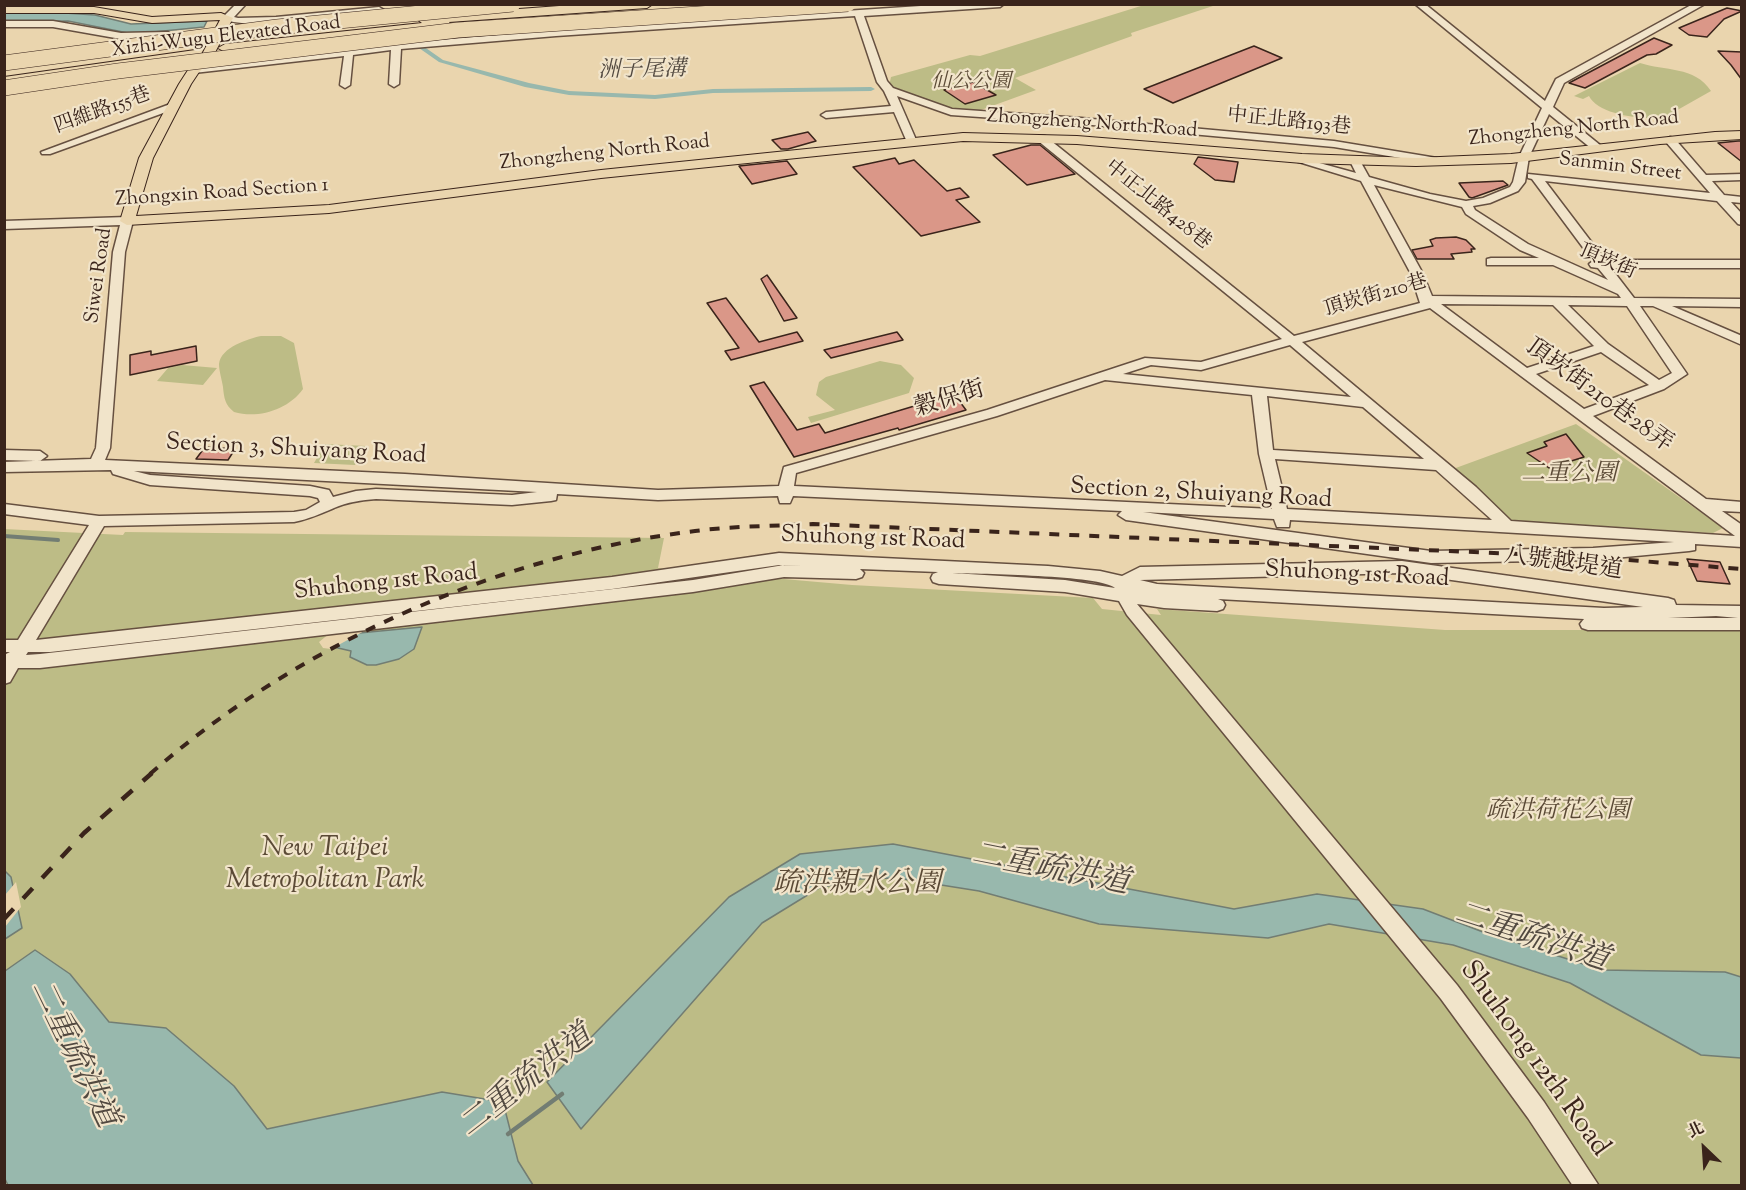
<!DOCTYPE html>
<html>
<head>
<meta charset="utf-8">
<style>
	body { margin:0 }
	#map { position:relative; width:1746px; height:1190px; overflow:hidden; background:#ead5ae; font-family:"Sorts Mill Goudy","Noto Serif TC",serif }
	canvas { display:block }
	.frame { position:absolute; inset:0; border:6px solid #3a241b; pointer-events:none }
	.north { position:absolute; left:1674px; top:1118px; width:60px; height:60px; -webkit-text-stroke:4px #f1e4ca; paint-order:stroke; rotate:335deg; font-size:16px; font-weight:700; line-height:24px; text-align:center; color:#3a241b }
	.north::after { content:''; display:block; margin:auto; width:21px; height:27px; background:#3a241b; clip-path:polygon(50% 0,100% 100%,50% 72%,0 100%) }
</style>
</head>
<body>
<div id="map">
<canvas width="1746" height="1190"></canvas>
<div class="frame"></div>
<div class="north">北</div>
</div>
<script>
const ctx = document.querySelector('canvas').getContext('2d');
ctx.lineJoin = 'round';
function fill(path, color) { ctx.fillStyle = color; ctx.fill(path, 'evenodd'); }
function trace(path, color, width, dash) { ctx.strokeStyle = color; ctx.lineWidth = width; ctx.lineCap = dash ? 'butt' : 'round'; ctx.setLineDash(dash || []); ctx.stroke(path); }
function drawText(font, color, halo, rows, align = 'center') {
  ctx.font = font + ' "Sorts Mill Goudy","Noto Serif TC",serif'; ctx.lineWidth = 4.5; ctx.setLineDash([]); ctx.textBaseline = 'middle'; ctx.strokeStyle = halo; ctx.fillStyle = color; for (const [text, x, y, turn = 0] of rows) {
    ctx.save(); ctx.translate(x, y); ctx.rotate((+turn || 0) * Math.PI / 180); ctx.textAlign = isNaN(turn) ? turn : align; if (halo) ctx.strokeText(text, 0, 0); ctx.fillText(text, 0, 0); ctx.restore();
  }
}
const green = new Path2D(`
	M 1144,5 L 1216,5 L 1131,33 L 1132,36 L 1015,78 L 1036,90 L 970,114 L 928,107 L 888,91 L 891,77 L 970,55 L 980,56 Z
	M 1640,63 C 1664,71 1695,66 1711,91 L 1665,117 C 1646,121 1598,115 1589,96 L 1583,99 L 1574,96 Z
	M 261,336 L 281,336 L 294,343 L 303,389 C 288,410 258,419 234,412 C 225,405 224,398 223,387 C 222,380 219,371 219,364 C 221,347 248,339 261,336 Z
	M 880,361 L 901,365 L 914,378 L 909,393 L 811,423 L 808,417 L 835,410 L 816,395 L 819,382 L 826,377 Z
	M 182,365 L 217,368 L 203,385 L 157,381 L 168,368 Z
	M 1576,424 L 1723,528 L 1713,533 L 1506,520 L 1453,469 Z
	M 325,444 L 366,446 L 355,465 L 314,463 Z
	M 4,529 L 123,535 L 125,532 L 664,538 L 658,568 L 852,585 L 1093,598 L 1102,609 L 1161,615 L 1157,609 L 1445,630 L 1741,630 L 1741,1185 L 5,1185 Z`);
const water = new Path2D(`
	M 4,12 L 49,12 L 95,15 L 131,24 L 207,21 L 204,27 L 133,34 L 68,21 L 5,22 Z
	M 422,627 L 414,649 L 399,659 L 376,665 L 367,665 L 350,657 L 351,651 L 325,645 L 328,636 Z
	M 893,844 L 1234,909 L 1317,894 L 1423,909 L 1483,932 L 1602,970 L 1725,972 L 1741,977 L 1741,1058 L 1701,1055 L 1570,983 L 1453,945 L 1329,924 L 1268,938 L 1099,924 L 979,891 L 897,878 L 860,879 L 819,888 L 762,923 L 581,1129 L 547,1082 L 729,897 L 800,854 Z
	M 5,871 L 11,877 L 22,928 L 5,939 Z
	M 35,950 L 70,974 L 109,1022 L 166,1028 L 234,1086 L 267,1129 L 442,1092 L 503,1102 L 518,1161 L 533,1185 L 8,1185 L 4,1177 L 5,971 Z`);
const pier = new Path2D(`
	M 368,629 L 331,649 L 323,648 L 319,642 L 330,633 Z
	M 16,882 L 21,907 L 5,927 L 5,895 Z`);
const streamFar1 = new Path2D(`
	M 4,536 L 58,540`);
const stream = new Path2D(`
	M 508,1134 L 562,1094`);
const canal = new Path2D(`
	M 419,46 L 423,46 L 443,60 L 529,83 L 569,91 L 655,95 L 713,89 L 871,87 L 875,89 L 871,91 L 713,93 L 655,99 L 569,95 L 525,87 L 439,62 L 419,48 Z`);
const building = new Path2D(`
	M 1727,8 L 1742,11 L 1724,19 L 1707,37 L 1689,35 L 1679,28 Z
	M 1654,38 L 1672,45 L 1656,54 L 1647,55 L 1585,88 L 1569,83 Z
	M 1254,46 L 1282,58 L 1173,103 L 1144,89 Z
	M 1718,51 L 1742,52 L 1742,80 L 1731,65 Z
	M 973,82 L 996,95 L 965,104 L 944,90 Z
	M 808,132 L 816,141 L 788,149 L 781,149 L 772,140 Z
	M 1738,141 L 1742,141 L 1742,162 L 1718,143 Z
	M 1031,145 L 1040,145 L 1075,174 L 1027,185 L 993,155 Z
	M 1198,157 L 1238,162 L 1234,182 L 1215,180 L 1194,164 Z
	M 895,158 L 899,164 L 914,160 L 947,191 L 960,188 L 969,197 L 956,200 L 980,222 L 921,236 L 853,167 Z
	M 787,161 L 797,174 L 752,184 L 739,166 Z
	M 1503,181 L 1508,185 L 1472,198 L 1469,197 L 1459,183 Z
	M 1456,237 L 1466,240 L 1475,249 L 1471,249 L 1472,252 L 1451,254 L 1454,259 L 1417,259 L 1412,250 L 1433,246 L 1430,240 L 1436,238 Z
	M 767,275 L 797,318 L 784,321 L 761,279 Z
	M 726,298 L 759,342 L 797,332 L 803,341 L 731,360 L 725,351 L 739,348 L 707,303 Z
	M 897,332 L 903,340 L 831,358 L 824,350 Z
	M 196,346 L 197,361 L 130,375 L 130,355 L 151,351 L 151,355 Z
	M 764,382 L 797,430 L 819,424 L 825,433 L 954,394 L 966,410 L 899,430 L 898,428 L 794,457 L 750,386 Z
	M 1566,434 L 1584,457 L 1549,468 L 1527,453 L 1547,446 L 1544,442 Z
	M 205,447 L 235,449 L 228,460 L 196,459 Z
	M 1687,559 L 1720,562 L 1730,584 L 1697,581 Z`);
const minor = new Path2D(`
	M 236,4 L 246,4 L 234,17 L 238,18 L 276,17 L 379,7 L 384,10 L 379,13 C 331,17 271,31 224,20 L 224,16 Z
	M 951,4 L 1004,4 L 1000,7 L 864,16 L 887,81 L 893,88 L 952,109 L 1081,118 L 1334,141 L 1437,158 L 1442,161 L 1437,164 L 1334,147 L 1081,124 L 951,115 L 897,96 L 917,142 L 912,145 L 907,142 L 894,112 L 826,118 L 821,115 L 826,112 L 891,106 L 884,91 L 877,82 L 855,16 L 556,36 L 401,49 L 399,84 L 394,87 L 389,84 L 391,50 L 353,55 L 350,85 L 345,88 L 340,85 L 344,56 L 194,73 L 189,70 L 194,67 L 405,43 L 556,30 Z
	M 1415,4 L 1425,4 L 1545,101 L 1556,79 L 1693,4 L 1705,4 L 1564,83 L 1553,107 L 1600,145 L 1600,149 L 1592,149 L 1549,114 L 1529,157 L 1525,182 L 1518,191 L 1490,203 L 1473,206 L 1475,210 L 1528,244 L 1608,280 L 1598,268 L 1591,267 L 1589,264 L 1593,261 L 1532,179 L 1528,178 L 1528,174 L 1710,193 L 1666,142 L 1665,140 L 1670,137 L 1674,138 L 1706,175 L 1742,174 L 1742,180 L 1712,181 L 1724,195 L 1742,197 L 1742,203 L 1731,202 L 1742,214 L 1742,225 L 1738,224 L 1717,201 L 1545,181 L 1605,260 L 1742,260 L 1742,268 L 1611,268 L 1634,298 L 1742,299 L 1742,307 L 1672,306 L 1742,336 L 1742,345 L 1653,306 L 1640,306 L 1687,374 L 1664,389 L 1593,416 L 1706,499 L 1742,502 L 1742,512 L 1722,511 L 1742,525 L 1742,547 L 1695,544 L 1695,550 L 1689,551 L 1593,560 L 1431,563 L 1126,520 L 1118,515 L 1122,511 L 793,496 L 790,503 L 780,503 L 778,496 L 658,500 L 557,494 L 556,500 L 551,501 L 512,505 L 376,499 C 362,500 347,502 334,508 C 320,514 309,519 294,522 L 104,526 L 36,640 L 612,577 L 779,553 L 1048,566 L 1100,571 L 1122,576 L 1140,567 L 1402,561 L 1668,598 L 1674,600 L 1676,605 L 1742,606 L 1742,630 L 1588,630 L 1582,628 L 1580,624 L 1584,619 L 1218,599 L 1223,601 L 1225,605 L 1223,609 L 1217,611 L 1164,608 L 1137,604 L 1457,985 L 1544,1102 L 1599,1186 L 1573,1186 L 1528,1118 L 1441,999 L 1127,615 L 1119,601 L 1065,592 L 939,584 L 933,582 L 931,578 L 933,574 L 938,572 L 860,569 L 864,573 L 862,577 L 856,579 L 784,577 L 693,592 L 40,668 L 18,668 L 10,682 L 4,684 L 4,655 L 10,652 L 4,652 L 4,640 L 18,640 L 89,525 L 4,514 L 4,504 L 99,516 L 294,512 L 306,510 L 320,502 L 318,498 L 310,496 L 150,485 L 113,474 L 111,470 L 4,472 L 4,462 L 91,459 L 96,448 L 113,252 L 120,225 L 4,229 L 4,221 L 127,217 L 133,221 L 125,252 L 110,448 L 105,460 L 405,474 L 658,490 L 779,486 L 784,467 L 987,410 L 1145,358 L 1201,362 L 1282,339 L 1037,140 L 1037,136 L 1045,136 L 1294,336 L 1420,303 L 1410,272 L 1361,181 L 1289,159 L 1294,156 L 1356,173 L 1350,161 L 1355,158 L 1359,159 L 1369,177 L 1430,194 L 1466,201 L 1483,198 L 1510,187 L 1513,182 L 1519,157 L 1542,108 ZM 1374,185 L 1462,207 L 1466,214 L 1520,250 L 1539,258 L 1491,258 L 1487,259 L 1487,265 L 1553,265 L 1618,294 L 1621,298 L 1432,296 L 1422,272 ZM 1441,304 L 1553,305 L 1594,346 L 1527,368 ZM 1568,305 L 1627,306 L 1672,373 L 1659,380 L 1608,344 ZM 1430,308 L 1735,536 L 1511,521 L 1476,487 L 1302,342 ZM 1290,345 L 1351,397 L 1123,374 L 1151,365 L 1201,370 ZM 1601,352 L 1649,385 L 1584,409 L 1536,374 ZM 1105,380 L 1252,395 L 1259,454 L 1272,509 L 794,486 L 796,473 L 997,416 ZM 1267,396 L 1363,407 L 1424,459 L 1273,450 ZM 1275,459 L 1436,470 L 1492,520 L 1287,509 ZM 134,471 L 537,492 L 512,495 L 376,489 L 356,491 L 333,497 L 329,490 L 310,486 L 150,475 ZM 1143,512 L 1274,519 L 1277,527 L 1289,527 L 1290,520 L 1674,542 L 1593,548 L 1431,551 ZM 779,565 L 804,566 L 784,565 L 693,580 L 40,654 L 26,655 L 28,652 L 50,652 L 612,589 ZM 952,573 C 979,574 1101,575 1115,588 L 1065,580 ZM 1402,573 L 1643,607 L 1604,608 L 1157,584 L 1140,580 ZM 1716,616 L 1738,618 L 1668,618 Z
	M 4,21 L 53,21 L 121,33 L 168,32 L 173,35 L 168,38 L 121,39 L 53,27 L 4,27 Z
	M 173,103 L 177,104 L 177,108 L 50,154 L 42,154 L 41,152 Z
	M 4,450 L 40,451 L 47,456 L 40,461 L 4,460 Z`);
const major = new Path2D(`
	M 4,7 L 94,7 L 152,17 L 221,13 L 233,18 L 210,62 L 199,72 L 191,84 L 153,158 L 136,216 L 329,205 L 601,170 L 963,133 L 1077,136 L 1302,154 L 1416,158 L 1511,154 L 1715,132 L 1742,131 L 1742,139 L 1660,144 L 1511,163 L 1416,166 L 1302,163 L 1077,144 L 963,141 L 601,178 L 329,213 L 127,225 L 120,221 L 139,158 L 179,84 L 190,67 L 199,60 L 220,20 L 152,23 L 94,13 L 4,13 Z`);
const highway = new Path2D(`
	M 586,4 L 653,4 L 647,8 L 449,22 L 451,25 L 449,28 L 444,29 L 225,52 L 218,48 L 225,44 L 422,23 L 418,20 L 425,16 Z
	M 190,42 L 195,43 L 197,46 L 195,49 L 4,76 L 4,68 Z`);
const railFar1 = new Path2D(`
	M 150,774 C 298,644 499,555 695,531 C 734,526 774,526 813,524 L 1590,557 L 1742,569`);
const rail = new Path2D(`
	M 4,919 L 84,833 L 152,773`);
const highwayBridge = new Path2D(`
	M 4,63 L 277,27 L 513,4
	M 4,88 L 118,71 L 458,30 L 848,4`);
const farStreetnames = [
	["Xizhi-Wugu Elevated Road",226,38,-7],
	["四維路155巷",103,112,-20],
	["中正北路193巷",1289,123,6],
	["Zhongzheng North Road",1092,125,4],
	["Zhongzheng North Road",1574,130,-6],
	["Zhongzheng North Road",605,154,-6],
	["Sanmin Street",1620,168,7],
	["Zhongxin Road Section 1",222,194,-4],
	["中正北路428巷",1157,206,39],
	["頂崁街",1607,263,23],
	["Siwei Road",100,276,-82],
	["頂崁街210巷",1376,297,-16]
];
const farParknames = [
	["仙公公園",971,84]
];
const farWaternames = [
	["洲子尾溝",642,72,-1]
];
const streetNames = [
	["頂崁街210巷28弄",1598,397,36],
	["穀保街",950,401,-17],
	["Section 3, Shuiyang Road",296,451,3],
	["Section 2, Shuiyang Road",1201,495,3],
	["Shuhong 1st Road",873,540,2],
	["八號越堤道",1563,565,8],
	["Shuhong 1st Road",1357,576,3],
	["Shuhong 1st Road",386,584,-6]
];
const parkNames = [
	["二重公園",1569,476],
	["疏洪荷花公園",1558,813]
];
const nearParknames = [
	["New Taipei",325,850],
	["Metropolitan Park",325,882],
	["疏洪親水公園",857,886]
];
const nearStreetnames = [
	["Shuhong 12th Road",1533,1060,54]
];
const nearWaternames = [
	["二重疏洪道",1050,872,11],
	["二重疏洪道",1531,940,18],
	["二重疏洪道",71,1055,64],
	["二重疏洪道",528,1084,-38]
];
fill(green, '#bdbc86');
fill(water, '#98b8ad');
trace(water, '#727d73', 1.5);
fill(pier, '#ead5ae');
trace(streamFar1, '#727d73', 4);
trace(stream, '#727d73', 4.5);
fill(canal, '#98b8ad');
fill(building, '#da9788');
trace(building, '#3a241b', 1.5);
trace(minor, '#665040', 3);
trace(major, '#3a241b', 2);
trace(highway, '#3a241b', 2);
fill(minor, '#f1e4ca');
fill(major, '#ead5ae');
fill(highway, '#ead5ae');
trace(railFar1, '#3a241b', 4, [10, 10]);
trace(rail, '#3a241b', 4.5, [14, 14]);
trace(highwayBridge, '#3a241b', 16, []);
trace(highwayBridge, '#ead5ae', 15);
drawText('20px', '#3a241b', '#f1e4ca', farStreetnames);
drawText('italic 20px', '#5b4a36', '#f1e4ca', farParknames);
drawText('italic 22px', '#524940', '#f1e4ca', farWaternames);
drawText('24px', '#3a241b', '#f1e4ca', streetNames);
drawText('italic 24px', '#5b4a36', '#f1e4ca', parkNames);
drawText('italic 28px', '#5b4a36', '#f1e4ca', nearParknames);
drawText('28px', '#3a241b', '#f1e4ca', nearStreetnames);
drawText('italic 32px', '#524940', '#f1e4ca', nearWaternames);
</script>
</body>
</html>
